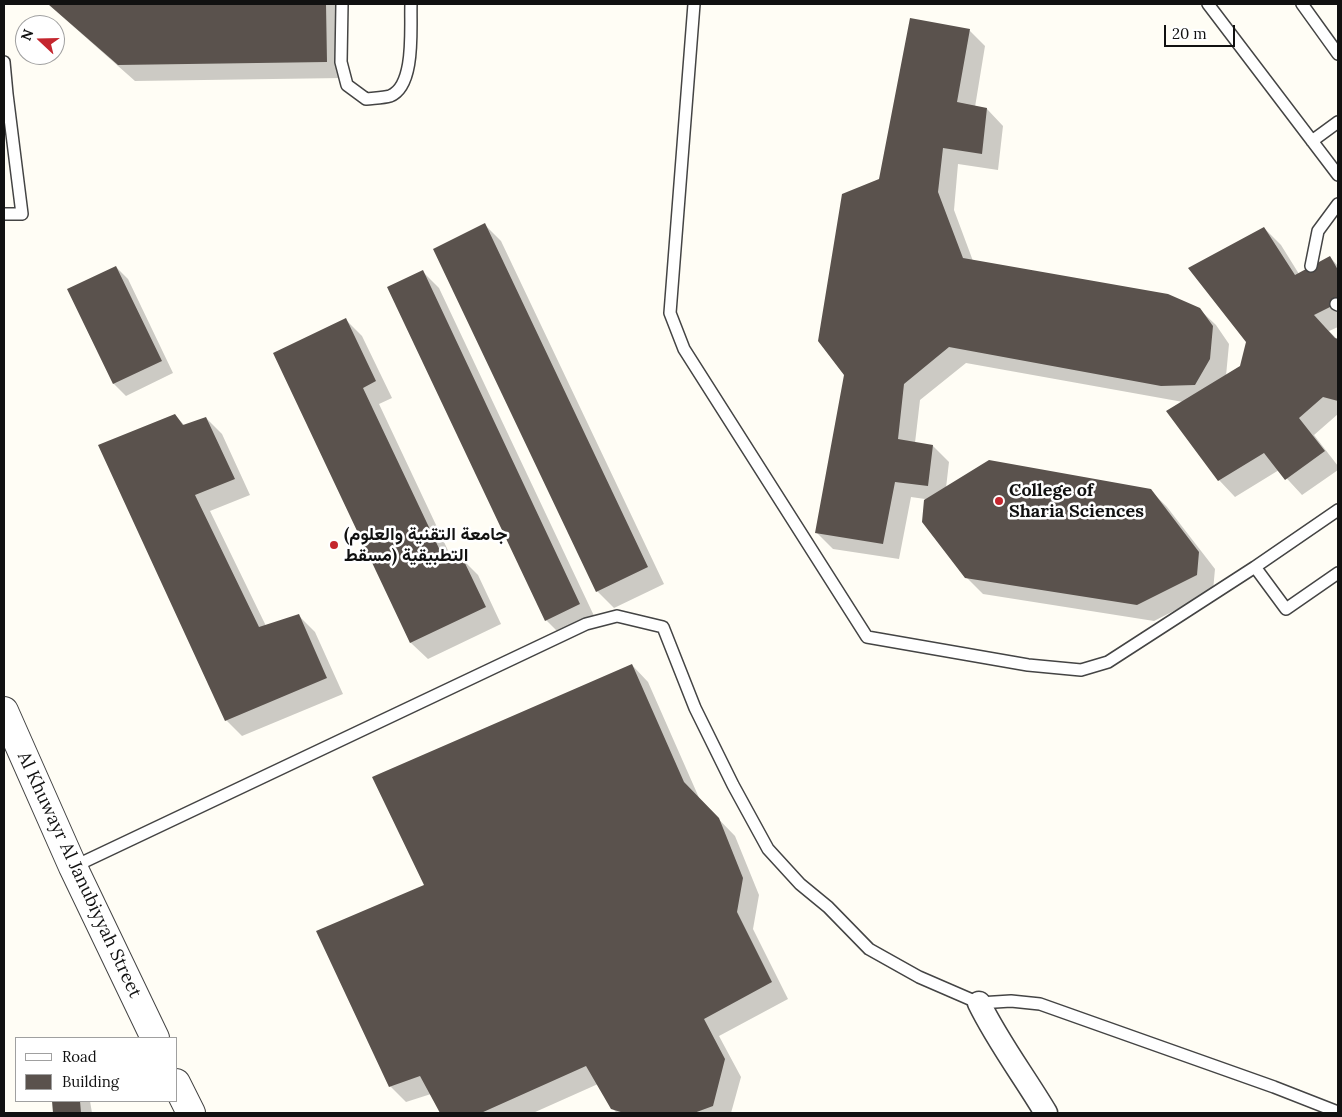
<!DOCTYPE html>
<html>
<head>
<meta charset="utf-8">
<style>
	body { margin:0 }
	#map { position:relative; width:1342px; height:1117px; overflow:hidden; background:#fffdf5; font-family:Lora,serif }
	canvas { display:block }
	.frame { position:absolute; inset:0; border:5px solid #111; pointer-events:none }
	.legend { position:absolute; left:15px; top:1037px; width:162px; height:65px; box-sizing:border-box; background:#fff; border:1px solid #a0a0a0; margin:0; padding:6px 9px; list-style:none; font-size:15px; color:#111 }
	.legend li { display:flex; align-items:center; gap:10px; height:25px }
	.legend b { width:25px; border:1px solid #a0a0a0 }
	.north { position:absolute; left:15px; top:15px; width:50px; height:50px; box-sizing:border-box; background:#fff; border:1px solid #a0a0a0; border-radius:50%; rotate:291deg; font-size:14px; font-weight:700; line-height:20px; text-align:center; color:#111 }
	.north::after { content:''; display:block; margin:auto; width:18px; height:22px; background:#c4262e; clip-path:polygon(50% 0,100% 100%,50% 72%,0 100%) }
	.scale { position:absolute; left:1164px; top:25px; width:71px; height:22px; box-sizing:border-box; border:2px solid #111; border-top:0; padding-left:6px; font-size:15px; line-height:18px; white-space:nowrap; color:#111; -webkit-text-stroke:4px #fff; paint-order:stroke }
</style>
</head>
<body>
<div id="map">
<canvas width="1342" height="1117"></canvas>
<div class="frame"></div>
<ul class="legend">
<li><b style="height:6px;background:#fff"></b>Road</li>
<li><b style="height:14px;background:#5a524d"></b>Building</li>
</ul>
<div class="north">N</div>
<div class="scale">20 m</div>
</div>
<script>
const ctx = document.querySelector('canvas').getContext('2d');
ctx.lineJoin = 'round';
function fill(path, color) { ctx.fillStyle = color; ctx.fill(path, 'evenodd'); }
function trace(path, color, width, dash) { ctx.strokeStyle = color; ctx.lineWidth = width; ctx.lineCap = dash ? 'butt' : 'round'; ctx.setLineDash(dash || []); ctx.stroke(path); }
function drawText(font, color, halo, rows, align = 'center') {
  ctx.font = font + ' Lora,Vazirmatn,serif'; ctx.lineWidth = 5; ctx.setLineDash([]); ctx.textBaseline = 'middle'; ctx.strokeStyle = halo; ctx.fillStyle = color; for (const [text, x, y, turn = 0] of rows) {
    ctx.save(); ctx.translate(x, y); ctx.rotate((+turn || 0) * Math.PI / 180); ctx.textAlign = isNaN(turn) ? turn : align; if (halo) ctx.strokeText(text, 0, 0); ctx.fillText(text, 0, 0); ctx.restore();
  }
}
const shadow = new Path2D(`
	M 48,4 L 341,4 L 343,78 L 135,81 Z
	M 969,30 L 985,46 L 975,107 L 987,109 L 1003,126 L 998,170 L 958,164 L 954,210 L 973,261 L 1199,309 L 1216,325 L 1229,344 L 1226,376 L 1241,367 L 1248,342 L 1264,228 L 1281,245 L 1299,274 L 1330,257 L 1338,266 L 1338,327 L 1329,331 L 1338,340 L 1338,414 L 1314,435 L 1338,466 L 1338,470 L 1302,495 L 1279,470 L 1235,497 L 1219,480 L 1183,402 L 966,363 L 920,400 L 915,443 L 933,446 L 949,462 L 946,488 L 1150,490 L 1167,507 L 1215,569 L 1213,591 L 1154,621 L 983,594 L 966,577 L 925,499 L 911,497 L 899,559 L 833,549 L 816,532 L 881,180 Z
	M 485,225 L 501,241 L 664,584 L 614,608 L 597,591 Z
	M 116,267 L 128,279 L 173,373 L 126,396 L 114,384 L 69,290 Z
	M 422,271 L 439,288 L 596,620 L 562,636 L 546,620 Z
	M 346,320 L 362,336 L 392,398 L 379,404 L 453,561 L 462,559 L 478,575 L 501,624 L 428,659 L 411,643 L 275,354 Z
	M 175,415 L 185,426 L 206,418 L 222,434 L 250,495 L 210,511 L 266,626 L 299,616 L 315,632 L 343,694 L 242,736 L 226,720 Z
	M 632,665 L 648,682 L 700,800 L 735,836 L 759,895 L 753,929 L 788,999 L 719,1036 L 741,1077 L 731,1113 L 617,1113 L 612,1108 L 598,1084 L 533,1113 L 441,1113 L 431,1094 L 406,1102 L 390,1086 L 426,886 Z
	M 53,1101 L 90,1101 L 92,1113 L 54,1113 Z`);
const building = new Path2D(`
	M 48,4 L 326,4 L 327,62 L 118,65 Z
	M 910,18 L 970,29 L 957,102 L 987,108 L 982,154 L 943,148 L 938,192 L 963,258 L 1168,294 L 1200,308 L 1213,326 L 1210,359 L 1195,385 L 1161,386 L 949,347 L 904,384 L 898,439 L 933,445 L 928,486 L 895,482 L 883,544 L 815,533 L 844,375 L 818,341 L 842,194 L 879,179 Z
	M 485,223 L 648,567 L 596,592 L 433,249 Z
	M 1264,227 L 1295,275 L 1330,256 L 1338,270 L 1338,303 L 1314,315 L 1335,338 L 1338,339 L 1338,401 L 1323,397 L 1299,418 L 1325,451 L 1285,480 L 1264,453 L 1218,481 L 1166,411 L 1240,366 L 1246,342 L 1188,268 Z
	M 116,266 L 162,361 L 113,384 L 67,289 Z
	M 423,270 L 580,604 L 545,621 L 387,287 Z
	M 346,318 L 376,381 L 363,388 L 445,561 L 462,557 L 486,607 L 410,643 L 273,353 Z
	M 175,414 L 183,425 L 206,417 L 235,479 L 195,495 L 259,627 L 299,614 L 327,678 L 225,721 L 98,445 Z
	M 989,460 L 1151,489 L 1199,552 L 1197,575 L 1137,605 L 965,578 L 922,522 L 924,500 Z
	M 632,664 L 684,782 L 719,818 L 743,878 L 737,912 L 772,982 L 704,1019 L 725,1059 L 713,1106 L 694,1113 L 624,1113 L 611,1109 L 586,1066 L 481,1113 L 440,1113 L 420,1076 L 389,1087 L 316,931 L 424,885 L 372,777 Z
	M 52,1101 L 80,1101 L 81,1113 L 53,1113 Z`);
const service = new Path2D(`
	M 342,4 L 341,62 L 347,85 L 366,99 C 374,98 383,98 390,96 C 416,86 410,26 411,4
	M 694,4 L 670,313 L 684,349 L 867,637 L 1028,665 L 1081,670 L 1108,662 L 1255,567
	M 1208,4 L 1338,175
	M 1302,4 L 1338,54
	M 4,62 L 7,94
	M 4,95 L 7,94 L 22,214 L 4,214
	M 1312,141 L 1338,122
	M 1311,266 L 1318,231 L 1338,204
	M 1336,304 L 1338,305
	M 1338,510 L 1255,567 L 1286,609 L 1338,573
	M 73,867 L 586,624 L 617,616 L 663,627 L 695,708 L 733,785 L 768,849 L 800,884 L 828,907 L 869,949 L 919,977 L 979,1003 L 1011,1001 L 1040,1004 L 1274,1087 L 1338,1112`);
const minor = new Path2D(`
	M 979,1003 C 998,1042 1024,1076 1046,1113`);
const tertiary = new Path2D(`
	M 4,711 L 73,867 L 155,1038
	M 176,1083 L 191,1113`);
const markers = [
	[999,501,5,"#c4262e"],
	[334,545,5,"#c4262e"]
];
const poiNames = [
	["College of",1009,491],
	["Sharia Sciences",1009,512],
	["(جامعة التقنية والعلوم",344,535],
	["التطبيقية (مسقط",344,556]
];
const streetNames = [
	["Al Khuwayr Al Janubiyyah Street",79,875,65]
];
fill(shadow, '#0003');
fill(building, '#5a524d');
trace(service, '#444', 14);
trace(minor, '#444', 25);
trace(tertiary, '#444', 30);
trace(service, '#fff', 11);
trace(minor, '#fff', 22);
trace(tertiary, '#fff', 28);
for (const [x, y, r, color] of markers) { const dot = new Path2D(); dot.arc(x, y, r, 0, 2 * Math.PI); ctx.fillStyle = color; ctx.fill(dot); trace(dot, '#fff', 2); }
drawText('bold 18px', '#111', '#fff', poiNames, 'left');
drawText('18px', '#111', '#fff', streetNames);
</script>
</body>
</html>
